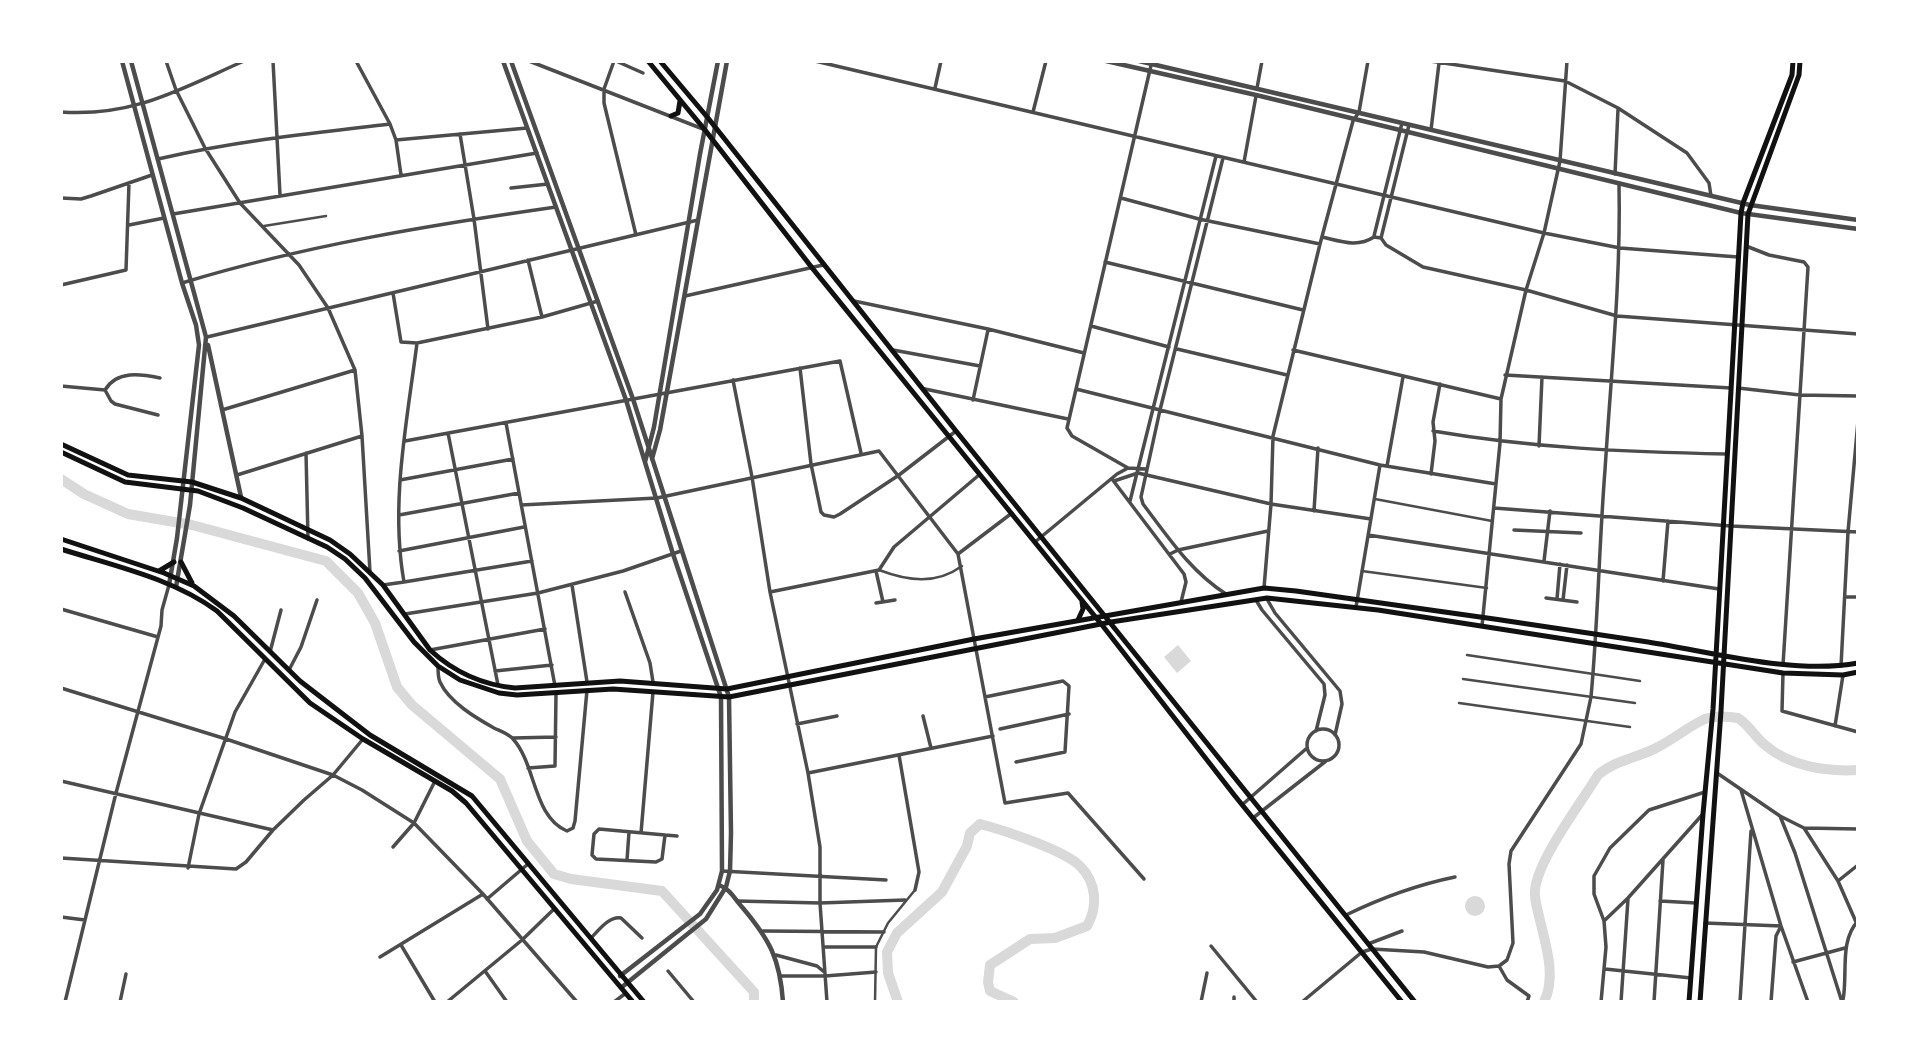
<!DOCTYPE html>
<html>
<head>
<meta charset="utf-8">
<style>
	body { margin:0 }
	#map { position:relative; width:1919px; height:1063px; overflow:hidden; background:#fff; font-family:"DM Sans",sans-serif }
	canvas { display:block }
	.frame { position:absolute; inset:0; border:63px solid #fff; pointer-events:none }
</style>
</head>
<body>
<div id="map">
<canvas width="1919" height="1063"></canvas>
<div class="frame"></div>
</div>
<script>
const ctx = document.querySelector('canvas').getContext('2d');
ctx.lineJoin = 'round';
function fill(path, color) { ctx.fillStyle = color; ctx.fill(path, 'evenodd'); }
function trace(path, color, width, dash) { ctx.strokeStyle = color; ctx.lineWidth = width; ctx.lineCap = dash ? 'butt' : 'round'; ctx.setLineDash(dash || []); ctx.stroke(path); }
const water = new Path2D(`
	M 1178,645 L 1191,661 L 1177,673 L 1164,657 Z
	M1465 906a10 10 0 1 1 20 0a10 10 0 1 1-20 0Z`);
const river = new Path2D(`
	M 61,479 L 84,494 L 128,514 L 192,525 L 326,561 L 358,593 L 375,623 L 397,687 L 412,705 L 500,779 L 527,841 L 554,874 L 571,879 L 662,891 L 754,992 L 754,1002
	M 898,1002 L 888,973 L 887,952 L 897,933 L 942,892 L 967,846 L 970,833 L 980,824 C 1003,830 1064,850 1080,866 C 1097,883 1098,907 1087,926 L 1055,938 L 1030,939 L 990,965 L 988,982 L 990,991 L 1014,1002
	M 1544,1002 C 1557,976 1545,943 1539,916 C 1537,908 1534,898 1535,890 C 1538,859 1581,803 1598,775 C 1615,760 1638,758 1658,747 C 1674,739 1689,726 1705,719 C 1716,715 1727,716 1738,718 C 1749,725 1755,737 1765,745 C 1789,766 1826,772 1858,770`);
const pedestrian = new Path2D(`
	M 264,226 L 326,216
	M 1375,499 L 1492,521
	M 879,570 C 908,581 936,585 962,566
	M 1362,571 L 1487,588
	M 1467,655 L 1640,681
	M 1463,679 L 1635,703
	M 1459,703 L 1630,727
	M 875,1002 L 876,947 L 888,923 L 915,890`);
const minor = new Path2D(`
	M 166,61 L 176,90 L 205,148 L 240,203 L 299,265 L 328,308 L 355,370 L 362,436 L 370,572
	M 273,61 L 280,195
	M 356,61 L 390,124 L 396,140 L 401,175
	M 529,61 L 703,129
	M 614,61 L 604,89 L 604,103 L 636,235
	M 616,61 L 643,73
	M 815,61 L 1544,233 L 1620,248 L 1738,257
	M 1430,61 L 1565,81 L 1618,108 L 1687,153 L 1709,183 L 1711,196
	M 935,88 L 941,61
	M 1257,88 L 1262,61
	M 61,112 C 134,117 180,89 244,61
	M 1033,112 L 1046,61
	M 1431,130 L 1439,63
	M 460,134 L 474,219 L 488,329
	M 396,140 L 527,128
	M 1223,158 L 1160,410 L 1141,497 L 1143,504 C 1168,537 1191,572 1226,594
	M 158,159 C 235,141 312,133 390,124
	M 1244,162 L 1256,96
	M 1615,174 L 1618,109
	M 511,188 L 548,184
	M 61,198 L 81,199 L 91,196 L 152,175
	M 1121,198 L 1199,219 L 1320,244
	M 173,214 L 537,153
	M 129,225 L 164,218
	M 1374,236 L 1402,123
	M 1322,237 C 1340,241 1357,248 1374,237 L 1381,238 L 1386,245 L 1423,267 L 1526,290 L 1617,316 L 1858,334
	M 1381,238 L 1409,125
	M 1746,246 L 1769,255 L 1804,262 L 1808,267 L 1783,665
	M 528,260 L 542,317
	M 1105,262 L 1303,310
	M 182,283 C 303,246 430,225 556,207
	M 61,285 L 126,270 L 129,183
	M 393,293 L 401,342 L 417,343 L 542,317 L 598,301
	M 685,296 L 823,265
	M 854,301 L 988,329 L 1084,353
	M 1091,326 L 1169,347
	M 207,337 L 698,220
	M 1177,349 L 1287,375
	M 893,350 L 980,366
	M 1293,350 L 1501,399
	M 800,368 L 811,464 L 821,512 L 824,515 L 834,517 L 840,514 L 899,475 L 956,431
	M 1505,375 L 1731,388
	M 733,380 L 752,477 L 770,592 L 808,773 L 820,847 L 820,903 L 827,1002
	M 61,386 L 105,390 L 111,401 L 115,404 L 158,415
	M 1738,388 L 1800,395 L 1858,396
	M 925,389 L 1068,419
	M 1076,389 L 1380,465 L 1496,484
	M 105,390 C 117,370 141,374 160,378
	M 973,400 L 988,330
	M 222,410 L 355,370
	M 506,423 L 555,686
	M 1433,431 C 1532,448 1627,452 1727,454
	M 448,433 L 498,685
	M 405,441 L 840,361 L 861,453
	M 1539,446 L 1542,377
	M 306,453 L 308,539
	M 1387,466 L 1403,377
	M 1128,468 L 1072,436 L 1067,428 L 1152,61
	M 1431,474 L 1435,441 L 1433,422 L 1440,384
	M 237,475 L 362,436
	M 1112,479 L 1184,574 L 1186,582 L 1181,602
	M 400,480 L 513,459
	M 1114,481 L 1138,473 L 1271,504 L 1371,519
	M 1130,501 L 1216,156
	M 521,505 L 657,498 L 879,451 L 958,554 L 1005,803 L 1068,793 L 1144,879
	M 1494,508 L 1731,526 L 1858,532
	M 1314,511 L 1318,448
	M 399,515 L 519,493
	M 1514,530 L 1581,533
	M 1368,535 L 1719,589
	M 1035,542 L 1117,474 L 1128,468 L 1146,469
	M 399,551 L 524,527
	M 958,554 L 1012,513
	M 1170,554 L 1178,550 L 1268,531
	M 1544,561 L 1550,511
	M 876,571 L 883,602
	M 1663,581 L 1668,521
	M 404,582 L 532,561
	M 383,585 L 404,582 C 390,503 407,422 417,343
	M 572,585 L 587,682
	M 1264,588 L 1271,504 L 1273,436 L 1320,244 L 1353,121 L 1359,112 L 1368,61
	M 625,592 L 650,663 L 653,682
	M 770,592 L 879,570 L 894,547 L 979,475
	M 1845,597 L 1858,597
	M 1546,598 L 1577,602
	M 1267,599 L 1275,613 L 1340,691 L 1342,704 L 1335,735
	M 1557,599 L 1560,564
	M 1256,600 L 1262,610 L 1324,684 L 1325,695 L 1316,731
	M 1563,600 L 1567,565
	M 876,603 L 895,600
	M 1356,607 L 1380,465
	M 61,609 L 158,637
	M 405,614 L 538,593 L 623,571 L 681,551
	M 1482,626 L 1500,443 L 1501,399 L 1526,290 L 1544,233 L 1560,161 L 1567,61
	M 430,650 L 545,629
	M 270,652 L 281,610
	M 438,666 C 438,672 438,678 440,682 C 449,702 476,718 494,728 C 500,731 509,734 513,739 C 536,764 533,817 567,831 L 573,828 L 575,821 L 587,690
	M 1841,666 L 1848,532 L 1858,421
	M 289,670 L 301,647 L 317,600
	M 495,671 L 552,665
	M 1783,673 L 1782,711 L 1858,732
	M 61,688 L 226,739 L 333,775 L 362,790 L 414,823 L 483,894 L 577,1002
	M 985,697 L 1063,681 L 1069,686 L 1065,752 L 1016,762
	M 923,716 L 931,748
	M 797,724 L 837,716
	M 1835,726 L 1843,675
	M 1000,729 L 1069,714
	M1307 745a16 16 0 1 1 32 0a16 16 0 1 1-32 0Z
	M 513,738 L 556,737
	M 899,755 L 919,872 L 915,890
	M 528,768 L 555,766 L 556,694
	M 808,773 L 993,736
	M 1717,773 L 1780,816 L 1804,828 L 1858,829
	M 61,781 L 273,830
	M 1741,790 L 1781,926 L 1808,1002
	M 1243,804 L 1307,748
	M 1780,816 L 1795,853 L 1842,1002
	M 1253,818 L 1326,761
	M 1804,828 L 1838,881 L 1856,922
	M 599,829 L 665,835 L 662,859 L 656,862 L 596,859 L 592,855 L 594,834 Z
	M 641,833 L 653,692
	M 665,835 L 677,836
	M 393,847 L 414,823 L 435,781
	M 61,858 L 236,869 L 246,862 L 273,830 L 304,800 L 333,775 L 363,739
	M 627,860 L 629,832
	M 188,868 L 199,814 L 235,712 L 265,659
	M 722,871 L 886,880
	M 1838,881 L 1858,865
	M 487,899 L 528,864
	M 737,901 L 820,903 L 905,900
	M 1660,901 L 1696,903
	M 1346,915 C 1381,898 1416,885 1455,877
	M 61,917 L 85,920
	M 1604,921 L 1628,898 L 1702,815
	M 1705,923 L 1781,926 L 1776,936 L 1771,1002
	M 763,931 L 884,932
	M 591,938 C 599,930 609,916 621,918 L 642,938
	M 1368,944 L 1402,931
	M 401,945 L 435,1002
	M 1211,946 L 1257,1002
	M 823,947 L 876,947
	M 776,955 L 817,966 L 823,971
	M 380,957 L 483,894
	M 1793,962 L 1845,948
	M 1499,966 L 1507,980 L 1529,996 L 1527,1002
	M 1605,969 L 1691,978
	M 485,971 L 507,1002
	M 668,971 L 694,1002
	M 781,976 L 825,976 L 876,972
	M 1843,1000 C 1848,974 1839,941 1858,921
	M 65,1002 L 116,793 L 161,626 L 162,610 L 169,585
	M 120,1002 L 126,974
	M 447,1002 L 522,940 L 554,909
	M 614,1002 L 626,993
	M 1201,1002 L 1207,973
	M 1234,1002 L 1234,997
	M 1302,1002 L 1362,952 L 1372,949 L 1424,952 L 1488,967 L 1499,966 L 1507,960 L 1513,943 L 1509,864 L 1511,851 L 1581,744 L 1591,697 C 1598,622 1599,546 1605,470 C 1611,374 1621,280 1619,184
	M 1601,1002 L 1606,947 L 1604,921 L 1594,894 L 1594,876 L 1610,848 L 1649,810 L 1705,792
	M 1621,1002 L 1628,899
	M 1654,1002 L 1663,860
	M 1740,1002 L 1751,831`);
const tertiary = new Path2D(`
	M 122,61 L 182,283 L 196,325 L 199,345 L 177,538 L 169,585
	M 131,61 L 206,337 L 190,505 L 176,587
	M 503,61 L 626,400 L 673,554 L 721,697 L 722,871 L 717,890 L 700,914 L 620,976
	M 511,61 L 633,399 L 729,697 L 731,833 L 730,871 L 726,887 L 706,919 L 622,987
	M 1106,61 L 1256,95 L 1741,213 L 1858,229
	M 1139,61 L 1750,205 L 1858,220
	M 208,345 L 241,497
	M 652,459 L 660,430 L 727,61
	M 645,462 L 654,427 L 700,154 L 718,61
	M 719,885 C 730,889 734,898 742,907 C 770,940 780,959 783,1002`);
const secondary = new Path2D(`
	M 61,444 L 128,475 L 192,482 L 241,498 L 330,540 L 350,554 L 383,585 L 430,650 C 454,672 483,685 515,688 L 620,681 L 727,689 L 974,639 L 1264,588 L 1296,591 C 1413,607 1531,624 1648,642 C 1712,652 1794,675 1858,663
	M 61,452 L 125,482 L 198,491 L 243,508 L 327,547 L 345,559 L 365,578 L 414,642 L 438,666 L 460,680 L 499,693 L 517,695 L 613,689 L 729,697 L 1111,622 L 1267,598 L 1378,610 L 1783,673 L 1843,675 L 1858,672
	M 61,539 L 164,573 L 194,586 L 234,616 L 300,681 L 370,735 L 472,796 L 644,1002
	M 61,549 C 114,566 172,578 217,611 L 310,703 L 363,739 L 452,791 L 466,803 L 633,1002
	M 181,562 L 192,583
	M 159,571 L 174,562
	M 1689,1002 L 1703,814 L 1713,709 L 1741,213 L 1743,203 L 1792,75 L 1793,61
	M 1700,1002 L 1721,711 L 1748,214 L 1799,75 L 1800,61`);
const primary = new Path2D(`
	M 648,61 L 705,130 L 813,269 L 1102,625 L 1235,796 L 1402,1002
	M 660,61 L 708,118 L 956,431 L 1415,1002
	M 671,116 L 678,113 L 680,101
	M 1078,620 L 1083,609 L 1082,602`);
fill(water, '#d9d9d9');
trace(river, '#d9d9d9', 10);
trace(pedestrian, '#4c4c4c', 2.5);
trace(minor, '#4c4c4c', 3.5);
trace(tertiary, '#4c4c4c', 4.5);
trace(secondary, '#111', 5);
trace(primary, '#111', 5);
</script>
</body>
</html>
